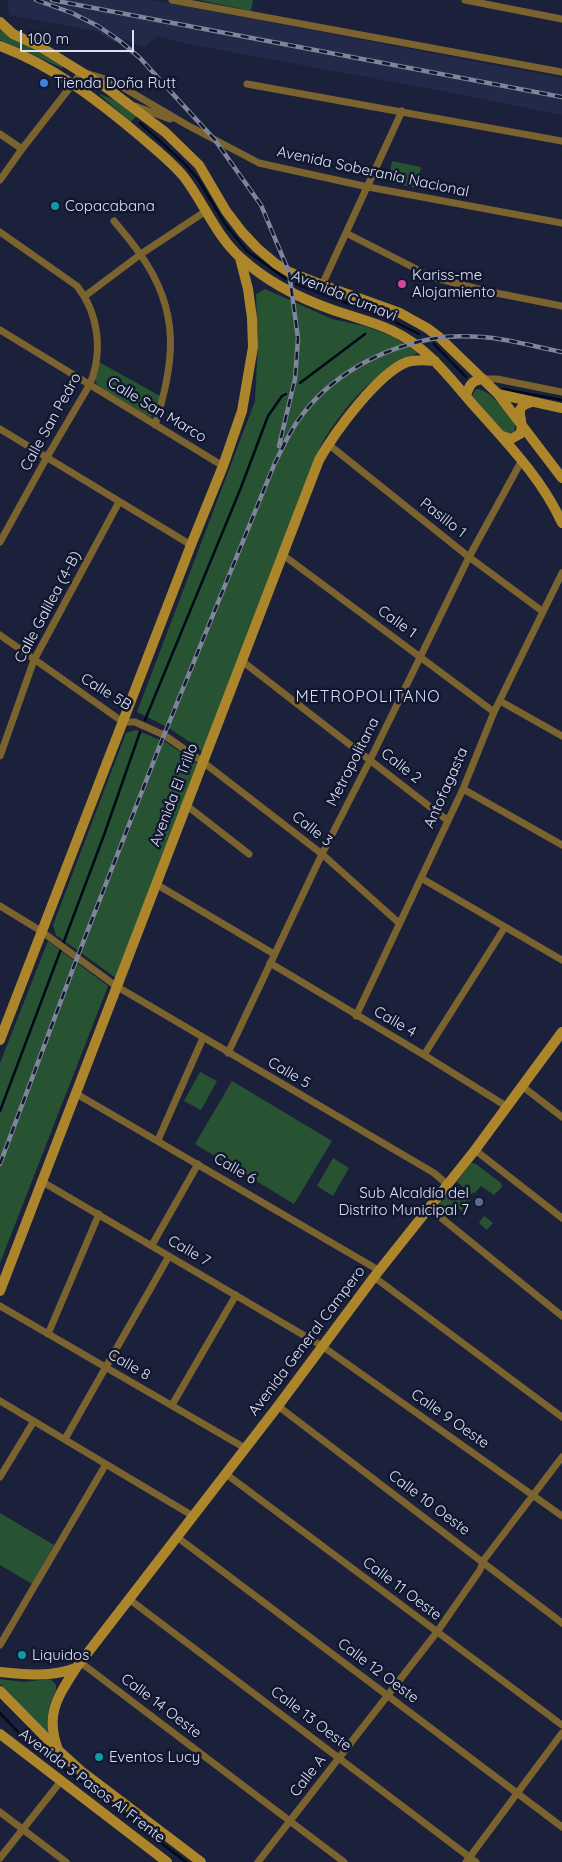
<!DOCTYPE html>
<html>
<head>
<meta charset="utf-8">
<style>
	body { margin:0 }
	#map { position:relative; width:562px; height:1862px; overflow:hidden; background:#1b213b; font-family:Quicksand,sans-serif }
	canvas { display:block }
	.scale { position:absolute; left:20px; top:30px; width:114px; height:22px; box-sizing:border-box; border:2px solid #dce1f2; border-top:0; padding-left:6px; font-size:15px; line-height:18px; white-space:nowrap; color:#dce1f2; -webkit-text-stroke:4px #121730; paint-order:stroke }
</style>
</head>
<body>
<div id="map">
<canvas width="562" height="1862"></canvas>
<div class="scale">100 m</div>
</div>
<script>
const ctx = document.querySelector('canvas').getContext('2d');
ctx.lineJoin = 'round';
function fill(path, color) { ctx.fillStyle = color; ctx.fill(path, 'evenodd'); }
function trace(path, color, width, dash) { ctx.strokeStyle = color; ctx.lineWidth = width; ctx.lineCap = dash ? 'butt' : 'round'; ctx.setLineDash(dash || []); ctx.stroke(path); }
function drawText(font, color, halo, rows, align = 'center') {
  ctx.font = font + ' Quicksand,sans-serif'; ctx.lineWidth = 5; ctx.setLineDash([]); ctx.textBaseline = 'middle'; ctx.strokeStyle = halo; ctx.fillStyle = color; for (const [text, x, y, turn = 0] of rows) {
    ctx.save(); ctx.translate(x, y); ctx.rotate((+turn || 0) * Math.PI / 180); ctx.textAlign = isNaN(turn) ? turn : align; if (halo) ctx.strokeText(text, 0, 0); ctx.fillText(text, 0, 0); ctx.restore();
  }
}
const built = new Path2D(`
	M 7,0 L 152,0 L 562,78 L 562,115 L 458,94 L 193,45 L 157,36 L 145,47 L 121,38 L 115,43 L 96,31 L 9,15 Z`);
const green = new Path2D(`
	M 199,0 L 253,0 L 251,11 Z
	M 0,29 L 63,66 L 62,68 L 0,40 Z
	M 99,94 L 121,102 L 138,114 L 131,122 Z
	M 392,161 L 421,167 L 417,188 L 388,182 Z
	M 265,289 L 332,319 L 365,326 L 394,337 L 418,353 C 373,372 347,403 322,443 L 204,753 C 182,735 163,724 137,712 L 255,401 L 258,345 L 256,294 Z
	M 99,362 L 160,396 L 154,416 L 150,417 L 98,386 L 95,380 Z
	M 478,389 C 490,390 508,414 516,423 L 514,432 L 507,434 C 493,427 481,408 472,396 L 475,390 Z
	M 136,730 L 167,743 L 199,765 L 116,978 L 56,935 L 53,925 L 126,733 Z
	M 48,941 L 108,986 L 0,1263 L 0,1063 Z
	M 200,1072 L 217,1081 L 201,1110 L 184,1101 Z
	M 232,1081 L 332,1141 L 294,1204 L 195,1144 Z
	M 333,1158 L 349,1168 L 333,1196 L 317,1186 Z
	M 471,1163 L 476,1164 L 501,1183 L 502,1187 L 494,1195 L 481,1186 L 475,1193 L 473,1192 L 472,1194 L 457,1182 Z
	M 453,1186 L 470,1200 L 462,1211 L 453,1205 L 446,1215 L 440,1208 L 439,1203 Z
	M 484,1216 L 493,1223 L 487,1230 L 479,1223 Z
	M 0,1513 L 54,1545 L 32,1584 L 0,1565 Z
	M 0,1679 L 24,1682 L 48,1679 L 53,1681 L 56,1685 L 56,1690 L 50,1704 L 48,1715 L 50,1736 L 0,1684 Z`);
const stream = new Path2D(`
	M 140,123 L 183,162 L 198,179 L 225,224 L 247,251 L 286,279
	M 296,284 L 389,319 L 419,334
	M 434,344 L 466,377
	M 300,383 L 365,334
	M 503,389 L 562,400
	M 145,720 L 240,490 L 268,416 L 282,396 L 286,394
	M 0,1111 L 104,835 L 140,732
	M 0,1713 L 21,1735 L 186,1862`);
const street = new Path2D(`
	M 172,0 L 562,72
	M 465,0 L 562,19
	M 247,84 L 562,141
	M 135,106 L 170,119
	M 0,134 L 22,149
	M 0,180 L 22,149 L 82,72 L 112,81 L 187,125 L 259,163 L 368,187 L 562,223
	M 114,221 C 123,232 132,242 140,254 C 181,311 175,362 155,425
	M 0,232 L 77,286 C 99,314 103,352 90,384 L 47,457 L 0,542
	M 346,233 L 432,277 L 486,291 L 562,306
	M 322,285 L 402,111
	M 85,296 L 141,254 L 206,211
	M 0,330 L 223,466
	M 483,379 L 497,379 L 562,392
	M 0,429 L 191,545
	M 328,444 L 469,557 L 542,611
	M 283,555 L 494,712
	M 0,635 L 123,722 L 135,722 L 164,735 L 203,762 L 322,854 L 399,923
	M 242,661 L 447,820
	M 500,701 L 562,736
	M 0,756 L 34,660 L 119,502
	M 463,789 L 562,845
	M 186,805 L 249,854
	M 421,878 L 562,960
	M 156,884 L 274,954
	M 0,906 L 41,931 L 116,986 L 434,1173 L 447,1184
	M 270,963 L 424,1055 L 506,1106
	M 356,1016 L 463,789 L 494,712 L 562,573
	M 228,1053 L 322,854 L 370,760 L 469,557 L 522,460
	M 424,1055 L 505,927
	M 522,1086 L 562,1117
	M 75,1093 L 380,1271
	M 158,1140 L 203,1038
	M 475,1150 L 562,1218
	M 41,1181 L 322,1346 L 562,1516
	M 429,1208 L 562,1316
	M 152,1245 L 198,1164
	M 374,1277 L 562,1417
	M 0,1306 L 245,1448
	M 48,1334 L 99,1214
	M 0,1401 L 193,1516
	M 172,1405 L 236,1295
	M 278,1406 L 562,1623
	M 65,1439 L 169,1256
	M 226,1474 L 562,1725
	M 0,1477 L 34,1421
	M 177,1537 L 562,1827
	M 129,1599 L 476,1862
	M 0,1645 L 106,1464
	M 80,1662 L 344,1862
	M 0,1812 L 66,1862
	M 0,1858 L 61,1781
	M 258,1862 L 437,1632 L 480,1570 L 483,1561 L 562,1457
	M 466,1862 L 562,1733`);
const secondary = new Path2D(`
	M 0,22 L 13,34 L 39,46 L 107,88 L 165,132 L 199,165 L 226,211 L 242,232 L 257,248 L 276,264 L 289,272 L 322,285 L 400,313 L 427,328 L 439,337 L 498,394 L 562,478
	M 0,46 C 53,66 96,99 140,136 C 155,149 172,162 184,177 C 204,203 216,236 241,258 C 267,282 299,298 333,310 C 353,317 374,322 393,331 C 429,348 451,380 476,408 C 508,444 542,479 562,523
	M 498,394 L 562,408
	M 466,396 C 469,385 472,380 483,379
	M 502,436 L 511,439 L 520,434 C 527,420 509,408 532,402
	M 0,1040 L 191,545 L 223,466 L 242,411 L 253,347 L 252,318 L 248,289 L 240,258
	M 0,1291 L 319,460 C 335,432 377,374 407,362 C 416,359 426,360 435,361
	M 0,1672 C 25,1675 52,1677 76,1668
	M 0,1691 L 58,1750 L 81,1771 L 201,1862
	M 0,1734 L 167,1862
	M 58,1750 C 45,1714 57,1698 76,1668 L 278,1406 L 374,1277 L 475,1150 L 562,1032`);
const rail = new Path2D(`
	M 36,0 L 72,13 L 98,26 L 120,41 L 140,58 L 215,140 L 261,205 L 289,272 L 298,338 L 295,379 L 279,446
	M 52,0 L 562,97
	M 0,1164 L 77,958 L 162,740 L 274,465 C 281,451 288,435 297,422 C 329,375 383,347 437,338 C 452,335 468,336 483,337 C 509,339 536,347 562,352`);
const markers = [
	[44,83,5,"#3f7fe0"],
	[55,206,5,"#0f9aa8"],
	[402,284,5,"#d1479c"],
	[479,1202,5,"#5c6f8a"],
	[22,1655,5,"#0f9aa8"],
	[99,1757,5,"#0f9aa8"]
];
const poiNames = [
	["Tienda Doña Rutt",54,83],
	["Copacabana",65,206],
	["Kariss-me",412,275],
	["Alojamiento",412,292],
	["Sub Alcaldía del",469,1193,"right"],
	["Distrito Municipal 7",469,1210,"right"],
	["Liquidos",32,1655],
	["Eventos Lucy",109,1757]
];
const streetNames = [
	["Avenida Soberanía Nacional",373,172,12],
	["Avenida Cumavi",344,296,22],
	["Calle San Marco",157,410,31],
	["Calle San Pedro",51,422,-61],
	["Pasillo 1",443,518,38],
	["Calle Galilea (4-B)",48,607,-62],
	["Calle 1",397,622,36],
	["Calle 5B",106,692,32],
	["Metropolitana",353,762,-63],
	["Calle 2",401,766,38],
	["Antofagasta",446,788,-66],
	["Avenida El Trillo",174,795,-69],
	["Calle 3",312,829,38],
	["Calle 4",395,1022,30],
	["Calle 5",289,1073,30],
	["Calle 6",235,1169,30],
	["Calle 7",189,1251,30],
	["Avenida General Campero",307,1341,-53],
	["Calle 8",129,1365,30],
	["Calle 9 Oeste",450,1419,35],
	["Calle 10 Oeste",429,1503,37],
	["Calle 11 Oeste",402,1589,37],
	["Calle 12 Oeste",378,1671,37],
	["Calle 14 Oeste",161,1706,37],
	["Calle 13 Oeste",311,1719,37],
	["Calle A",308,1776,-52],
	["Avenida 3 Pasos Al Frente",92,1786,37]
];
const neighbourhoodNames = [
	["METROPOLITANO",368,697]
];
fill(built, '#232949');
fill(green, '#285332');
trace(stream, '#000a1a', 2.5);
trace(street, '#7b632f', 7);
trace(secondary, '#ad862c', 10);
trace(rail, '#7f859a', 4.5);
trace(rail, '#121730', 2.5, [8]);
for (const [x, y, r, color] of markers) { const dot = new Path2D(); dot.arc(x, y, r, 0, 2 * Math.PI); ctx.fillStyle = color; ctx.fill(dot); trace(dot, '#121730', 2); }
drawText('15px', '#dce1f2', '#121730', poiNames, 'left');
drawText('15px', '#dce1f2', '#121730', streetNames);
ctx.letterSpacing = '1px';
drawText('16px', '#d7dffc', '#121730', neighbourhoodNames);
ctx.letterSpacing = '0px';
</script>
</body>
</html>
